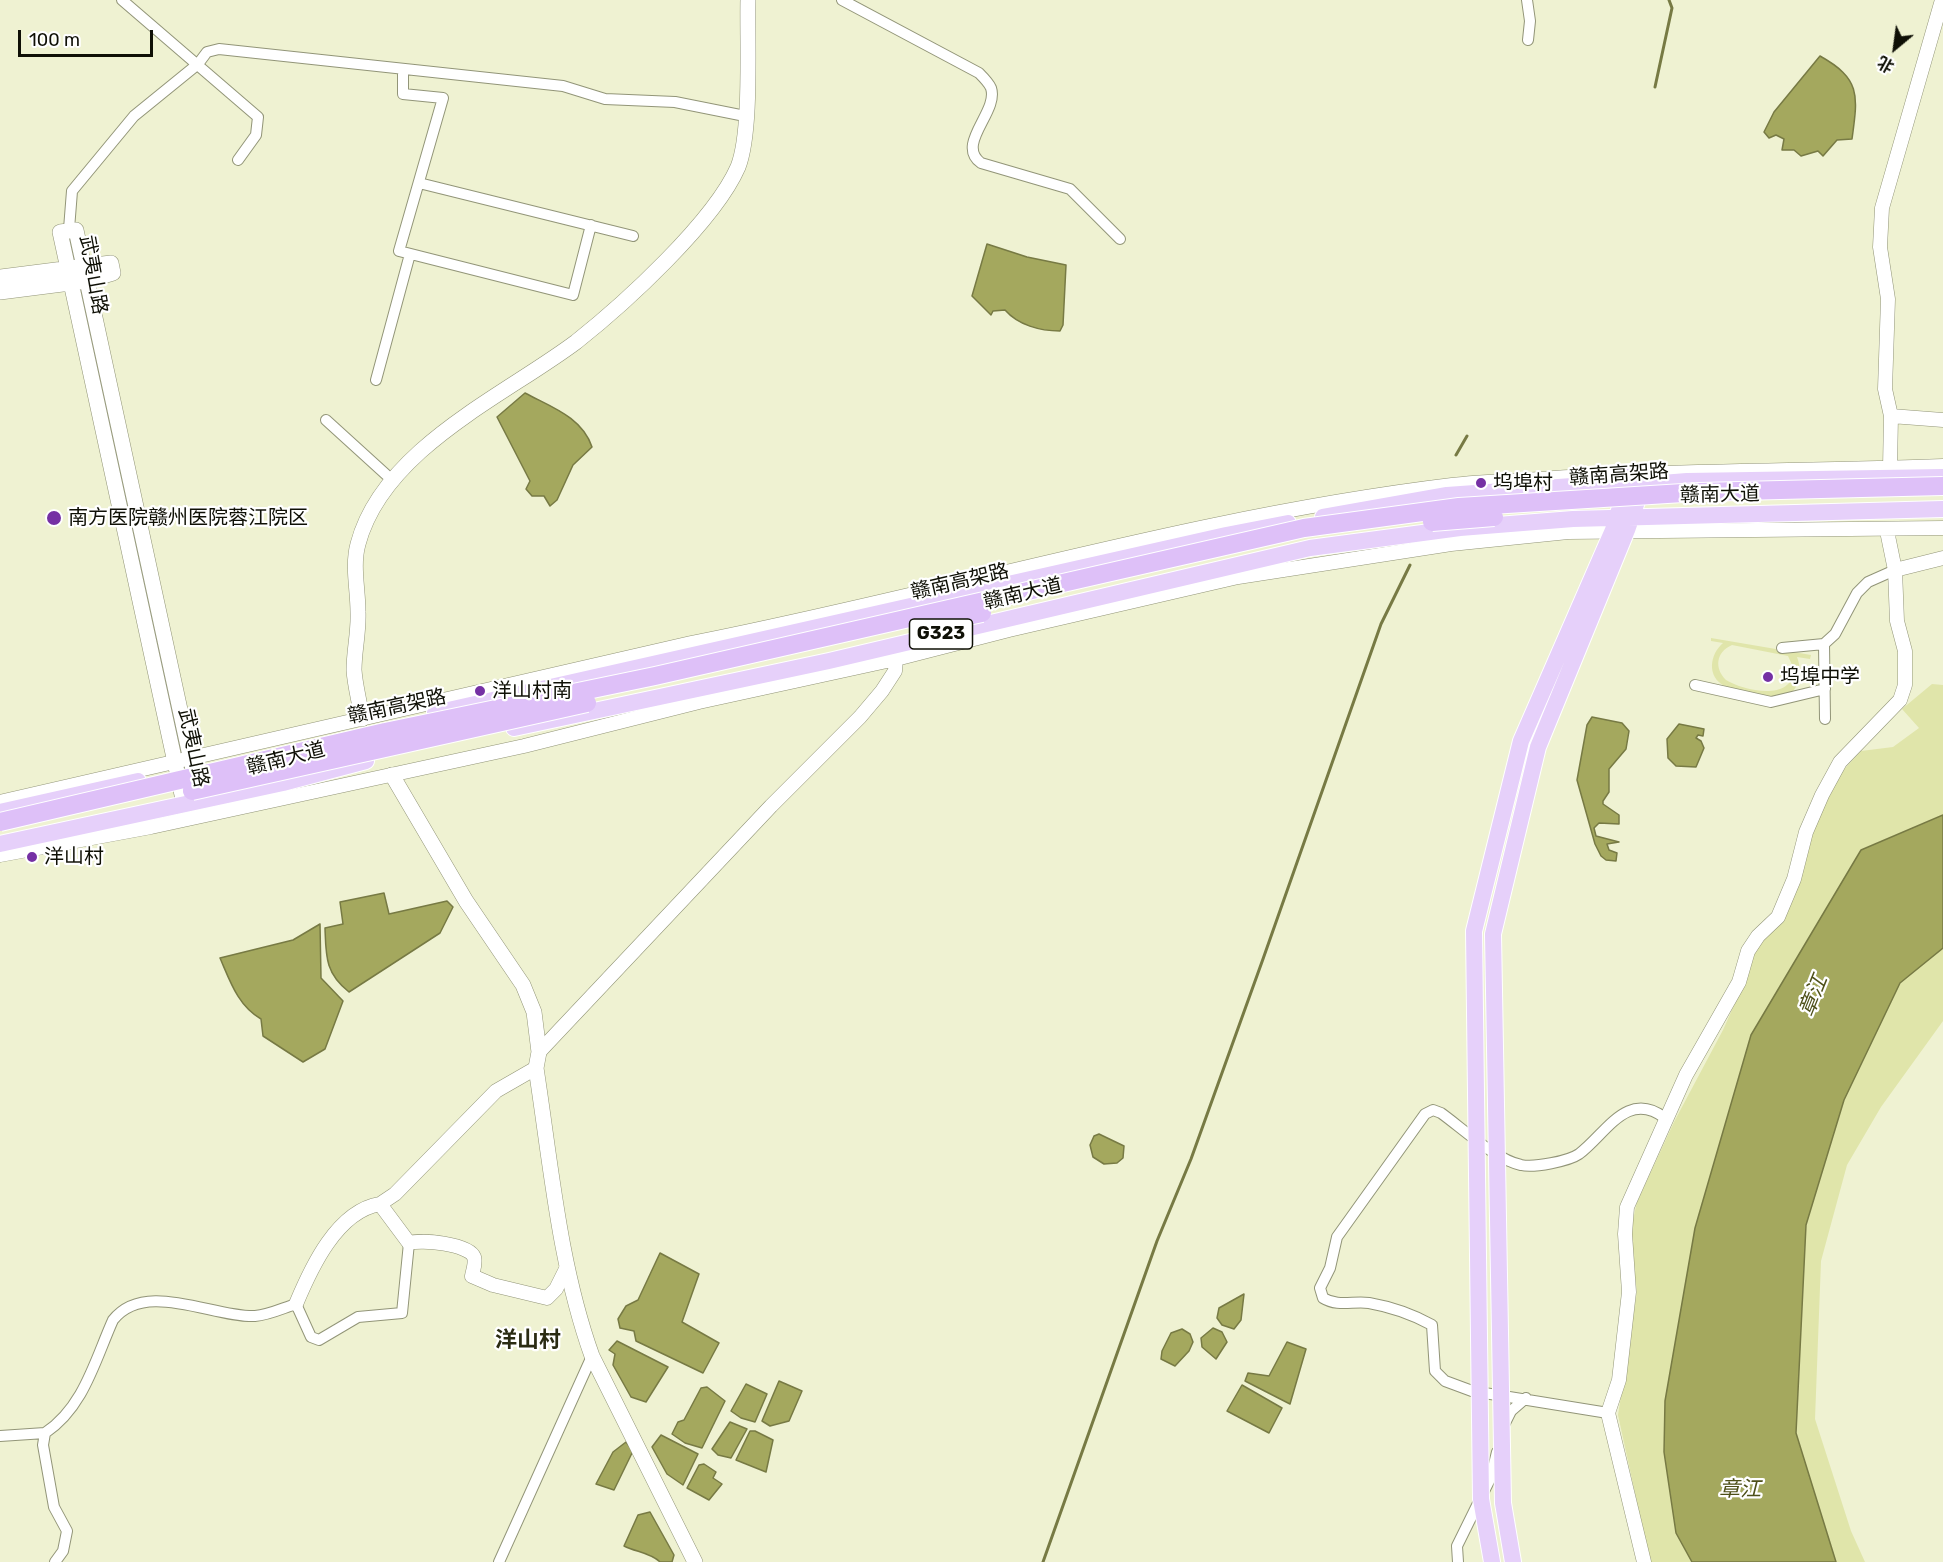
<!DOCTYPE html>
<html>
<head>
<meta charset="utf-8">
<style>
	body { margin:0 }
	#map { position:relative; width:1943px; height:1562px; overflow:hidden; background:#eff2d2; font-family:Rubik,"Noto Sans SC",sans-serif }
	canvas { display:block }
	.north { position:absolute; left:1865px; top:18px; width:60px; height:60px; -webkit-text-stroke:4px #fff; paint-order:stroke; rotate:209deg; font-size:16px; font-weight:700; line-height:24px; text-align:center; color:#0f1006 }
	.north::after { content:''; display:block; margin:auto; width:21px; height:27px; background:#0f1006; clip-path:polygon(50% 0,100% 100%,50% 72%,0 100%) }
	.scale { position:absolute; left:18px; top:30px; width:135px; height:27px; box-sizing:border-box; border:3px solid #0f1006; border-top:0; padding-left:8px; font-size:18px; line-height:21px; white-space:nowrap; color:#0f1006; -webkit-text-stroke:4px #fff; paint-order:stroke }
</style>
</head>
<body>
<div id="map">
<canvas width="1943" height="1562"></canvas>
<div class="north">北</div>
<div class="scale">100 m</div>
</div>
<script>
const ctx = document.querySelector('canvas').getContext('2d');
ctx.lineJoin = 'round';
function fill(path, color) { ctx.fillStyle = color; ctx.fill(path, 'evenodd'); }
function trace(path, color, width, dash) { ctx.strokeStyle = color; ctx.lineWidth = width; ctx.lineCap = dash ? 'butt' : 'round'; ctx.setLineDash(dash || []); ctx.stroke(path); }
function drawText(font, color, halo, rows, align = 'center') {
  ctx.font = font + ' Rubik,"Noto Sans SC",sans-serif'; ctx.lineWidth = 4.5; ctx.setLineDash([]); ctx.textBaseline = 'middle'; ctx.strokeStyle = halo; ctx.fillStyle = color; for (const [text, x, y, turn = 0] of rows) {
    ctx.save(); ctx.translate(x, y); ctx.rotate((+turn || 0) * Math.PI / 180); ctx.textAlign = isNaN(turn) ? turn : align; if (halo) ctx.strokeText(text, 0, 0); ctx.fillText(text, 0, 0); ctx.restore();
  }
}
const green = new Path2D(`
	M 1711,638 L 1811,655 L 1810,659 L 1797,657 C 1804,675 1798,698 1775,699 C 1768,699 1759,695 1752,693 C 1743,691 1733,690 1725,686 C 1706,677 1710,654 1723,643 L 1711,641 ZM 1732,645 L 1788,656 L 1794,669 C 1793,702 1744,691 1726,680 C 1714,668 1716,652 1732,645 Z
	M 1932,684 L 1943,685 L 1943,815 L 1860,850 L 1695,1228 L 1665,1401 L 1664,1452 L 1676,1533 L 1692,1562 L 1650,1562 L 1618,1415 L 1637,1291 L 1629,1237 L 1637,1202 L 1674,1122 L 1723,1030 L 1747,976 L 1752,956 L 1837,777 L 1861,751 L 1893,747 L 1919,728 L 1902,709 Z
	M 1943,948 L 1943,1021 L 1881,1107 L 1847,1165 L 1821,1261 L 1815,1419 L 1851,1531 L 1865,1562 L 1836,1562 L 1796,1433 L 1806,1225 L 1844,1100 L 1900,983 Z`);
const water = new Path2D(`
	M 1820,56 C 1861,79 1858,95 1852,139 L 1837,140 L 1823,156 L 1818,151 L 1801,156 L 1794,150 L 1782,150 L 1784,139 L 1776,135 L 1769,138 L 1764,132 L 1774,112 Z
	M 987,244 L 1027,257 L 1066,265 L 1063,325 L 1060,331 C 1040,331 1018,325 1005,310 L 993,311 L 991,315 L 972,296 Z
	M 525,393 C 551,407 582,417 592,447 L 573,465 L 557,500 L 550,506 L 544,496 L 532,496 L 526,489 L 530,481 L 497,417 Z
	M 1592,717 L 1622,723 L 1629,731 L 1626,749 L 1609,769 L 1609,792 L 1603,801 L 1603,804 L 1619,815 L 1619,824 L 1599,823 L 1594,828 L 1596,836 L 1619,842 L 1607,844 L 1609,850 L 1617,853 L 1616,861 L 1606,860 L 1601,856 L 1595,844 L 1577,780 L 1587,725 Z
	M 1679,724 L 1704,729 L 1703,736 L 1698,735 L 1696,738 L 1701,741 L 1704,748 L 1696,767 L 1676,766 L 1668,758 L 1667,739 Z
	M 1943,815 L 1943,948 L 1900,983 L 1844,1100 L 1806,1225 L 1796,1433 L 1836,1562 L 1692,1562 L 1676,1533 L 1664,1452 L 1665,1401 L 1695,1228 L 1751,1035 L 1861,850 Z
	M 384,893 L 389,914 L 447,901 L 453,907 L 440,933 L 349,992 C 325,973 326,956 325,928 L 343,924 L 340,902 Z
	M 320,924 L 321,978 L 343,1001 L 325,1049 L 303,1062 L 263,1036 L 261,1019 C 238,1006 230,981 220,958 L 293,940 Z
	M 1099,1134 L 1124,1146 L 1123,1158 L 1117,1163 L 1104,1164 L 1093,1157 L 1090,1145 L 1094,1136 Z
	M 660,1253 L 699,1274 L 682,1322 L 719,1343 L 703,1373 L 636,1341 L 634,1331 L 620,1328 L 618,1319 L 626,1306 L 638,1300 Z
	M 1244,1294 L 1241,1320 L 1234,1329 L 1222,1325 L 1217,1318 L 1219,1308 Z
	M 1213,1328 L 1222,1332 L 1227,1342 L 1216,1359 L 1202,1347 L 1201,1338 Z
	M 1182,1329 L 1190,1334 L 1193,1342 L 1189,1351 L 1175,1366 L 1161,1359 L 1162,1351 L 1171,1333 Z
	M 617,1341 L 668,1367 L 646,1402 L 631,1397 L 613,1365 L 615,1354 L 609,1350 Z
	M 1287,1342 L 1306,1349 L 1290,1404 L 1245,1381 L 1248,1373 L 1269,1376 Z
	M 779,1381 L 802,1391 L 789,1421 L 770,1426 L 762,1421 Z
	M 746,1384 L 767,1394 L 755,1422 L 741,1418 L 731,1411 Z
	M 1242,1385 L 1282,1408 L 1269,1433 L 1227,1411 Z
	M 707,1387 L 725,1401 L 702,1448 L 685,1443 L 672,1434 L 678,1422 L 684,1420 L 701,1388 Z
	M 730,1422 L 747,1429 L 731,1458 L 718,1455 L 712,1449 Z
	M 750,1431 L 755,1431 L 773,1440 L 766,1472 L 736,1460 Z
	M 661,1435 L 698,1454 L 683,1485 L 667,1474 L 652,1447 Z
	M 626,1442 L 633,1451 L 614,1490 L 596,1484 L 613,1452 Z
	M 704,1464 L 716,1472 L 713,1478 L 722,1484 L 709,1500 L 687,1488 L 699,1465 Z
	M 650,1512 L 674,1555 L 672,1562 L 660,1562 C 651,1553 636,1552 624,1546 L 638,1515 Z`);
const stream = new Path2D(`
	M 1655,87 L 1672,8 L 1669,0
	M 1456,455 L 1467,436
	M 1043,1562 L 1157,1241 L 1191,1159 L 1263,959 L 1381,624 L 1410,565`);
const minor = new Path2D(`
	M 122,0 L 258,117 L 256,135 L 238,160
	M 842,0 L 979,73 C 983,77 989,83 991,88 C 999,112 955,144 981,163 L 1070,189 L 1120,239
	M 1527,0 L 1530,21 L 1528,40
	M 403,69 L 403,94 L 443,98 L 399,251 L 573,295 L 591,225
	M 419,183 L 633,236
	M 69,229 L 72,191 L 134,116 L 198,64 L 207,52 L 219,49 L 563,86 L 605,99 L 675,102 L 745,116
	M 376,380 L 410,254
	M 326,420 L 392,480
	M 1824,644 L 1825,719
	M 1782,648 L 1824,644 L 1835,634 L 1857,593 L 1868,582 L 1895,570
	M 1695,685 L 1771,702 L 1825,689
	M 1608,1413 L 1472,1391 L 1445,1381 L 1435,1371 L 1432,1325 C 1412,1314 1392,1307 1369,1303 C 1352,1301 1338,1307 1323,1298 L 1320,1288 L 1330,1268 L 1337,1237 L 1425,1114 L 1433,1110 L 1441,1113 C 1462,1128 1496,1160 1521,1165 C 1534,1168 1569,1161 1579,1154 C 1606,1134 1627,1089 1665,1118
	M 1504,1425 L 1511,1411 L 1526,1398
	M 0,1436 L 45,1433
	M 55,1562 L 63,1551 L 67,1531 L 54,1507 L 43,1445 L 45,1433 C 84,1407 95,1360 113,1320 C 145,1279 214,1318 255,1316 C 269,1315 283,1308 296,1304 L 311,1337 L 319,1340 L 358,1317 L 402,1313 L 409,1243
	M 499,1562 L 592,1356
	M 1458,1562 L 1457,1546 L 1491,1477 L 1497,1452`);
const tertiary = new Path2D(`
	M 1891,416 L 1943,420
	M 1890,468 L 1891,416 L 1885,389 L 1888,299 L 1880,247 L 1882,208 L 1942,0
	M 1895,570 L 1943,558
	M 0,802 L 691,643 C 946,593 1194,516 1452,485 C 1486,481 1520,481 1554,478 C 1684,470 1813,471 1943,466
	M 0,855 L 151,827 L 524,746 L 699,702 L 896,659 L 1009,630 L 1238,577 L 1451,544 L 1568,532 L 1943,528
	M 539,1052 L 771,806 L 860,717 L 882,691 L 895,671 L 896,659
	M 536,1068 L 496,1091 L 395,1194 L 380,1204 L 409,1243 C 421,1239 469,1244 474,1257 C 476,1262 473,1271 472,1276 L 493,1285 L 547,1298 L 556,1289 L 566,1269
	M 296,1304 C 311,1268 337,1211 380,1204
	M 1644,1562 L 1608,1413 L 1619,1380 L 1629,1292 L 1625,1234 L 1627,1207 L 1686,1075 L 1739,982 L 1748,951 L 1758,936 L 1778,917 L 1794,879 L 1806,832 L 1822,795 L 1840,762 L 1900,700 L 1905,685 L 1905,651 L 1897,621 L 1895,570 L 1887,531`);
const secondary = new Path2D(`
	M 0,277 L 111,263 L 113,273 L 86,281 L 0,292
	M 362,719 C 360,703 355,686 354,670 C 354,651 359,631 358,612 C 358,589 352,566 358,544 C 383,449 504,396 576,342 C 624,304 714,222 738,167 C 752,132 747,41 748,0
	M 392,775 L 466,901 L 523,985 L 534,1012 L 539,1052 L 536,1068 C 551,1165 559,1264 592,1356 L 695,1562
	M 184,804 L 60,232 L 76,230 L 197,788`);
const primary = new Path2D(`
	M 1323,517 L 1447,495 L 1572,486 L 1625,486 L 1687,481 L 1943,477
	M 435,713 L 1226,535 L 1288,523
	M 514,728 L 829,661 L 1310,548 L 1460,528 L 1573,519 L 1943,509
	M 0,812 L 138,781
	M 0,844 L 283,783 L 366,761
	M 1492,1562 L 1481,1499 L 1474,931 L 1521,741 L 1613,530 L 1630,474
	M 1513,1562 L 1503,1503 L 1493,934 L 1538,747 L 1627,530 L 1647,473`);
const trunkBridge = new Path2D(`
	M 1432,522 L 1494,517
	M 918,627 L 982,613
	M 192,791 L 587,703
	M 0,822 L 385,732 L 655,676 L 1304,528 L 1459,507 L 1699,492 L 1943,486`);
const markers = [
	[1481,483,6,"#7530a4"],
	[54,518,8,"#7530a4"],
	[1768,677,6,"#7530a4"],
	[480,691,6,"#7530a4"],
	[32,857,6,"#7530a4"]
];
const shields = [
	[941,634,63]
];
const shieldNames = [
	["G323",941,634]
];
const streetNames = [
	["武夷山路",93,275,80],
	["赣南高架路",1619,475,-4],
	["赣南大道",1720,495,-1],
	["赣南高架路",960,582,-13],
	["赣南大道",1023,594,-13],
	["赣南高架路",397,707,-12],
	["武夷山路",193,748,78],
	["赣南大道",286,759,-14]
];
const poiNames = [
	["坞埠村",1493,483],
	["南方医院赣州医院蓉江院区",68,518],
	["坞埠中学",1780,677],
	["洋山村南",492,691],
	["洋山村",44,857]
];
const waterNames = [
	["章江",1814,996,-68],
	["章江",1740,1490]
];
const quarterNames = [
	["洋山村",528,1341]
];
fill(green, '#e0e5aa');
fill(water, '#a4a85e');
trace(water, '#777a44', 1.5);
trace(stream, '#777a44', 3);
trace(minor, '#929578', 12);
trace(tertiary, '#929578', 15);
trace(secondary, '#929578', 16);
trace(primary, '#fff', 18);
trace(minor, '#fff', 10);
trace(tertiary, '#fff', 14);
trace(secondary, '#fff', 15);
trace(primary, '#e6d0fa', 16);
trace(trunkBridge, '#fff', 20, []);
trace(trunkBridge, '#dec0f8', 18);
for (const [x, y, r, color] of markers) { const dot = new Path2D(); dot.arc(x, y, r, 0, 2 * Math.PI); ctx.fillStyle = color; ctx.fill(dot); trace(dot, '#fff', 2); }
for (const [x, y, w] of shields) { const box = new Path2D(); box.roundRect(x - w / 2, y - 15, w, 30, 4.5); ctx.fillStyle = '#fff'; ctx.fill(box); trace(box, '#0f1006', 1.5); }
drawText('bold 18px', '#0f1006', null, shieldNames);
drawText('20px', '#0f1006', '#fff', streetNames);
drawText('20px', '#0f1006', '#fff', poiNames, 'left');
drawText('italic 21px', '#4e5019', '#fff', waterNames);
drawText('bold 22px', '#2a2b12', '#fff', quarterNames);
</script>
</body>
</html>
